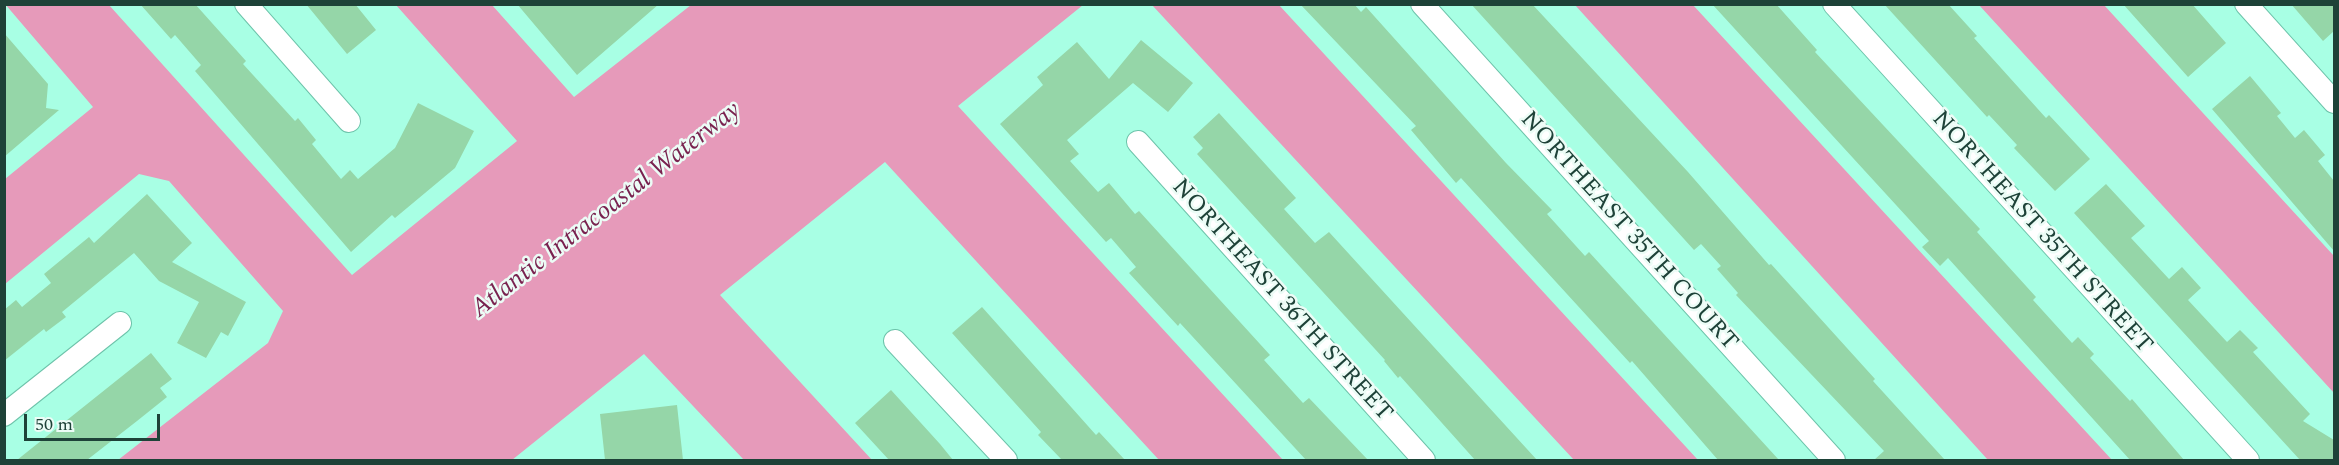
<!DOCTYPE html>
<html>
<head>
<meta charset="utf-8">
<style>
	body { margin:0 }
	#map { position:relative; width:2339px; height:465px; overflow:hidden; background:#a8ffe4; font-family:Spectral,serif }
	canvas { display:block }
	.frame { position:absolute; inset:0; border:6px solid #1e4238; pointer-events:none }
	.scale { position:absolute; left:24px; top:414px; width:136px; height:27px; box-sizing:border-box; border:3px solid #1e4238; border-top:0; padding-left:8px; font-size:18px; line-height:21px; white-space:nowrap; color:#1e4238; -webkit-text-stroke:4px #ecfcf6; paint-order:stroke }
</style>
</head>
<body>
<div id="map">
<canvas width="2339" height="465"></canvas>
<div class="frame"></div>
<div class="scale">50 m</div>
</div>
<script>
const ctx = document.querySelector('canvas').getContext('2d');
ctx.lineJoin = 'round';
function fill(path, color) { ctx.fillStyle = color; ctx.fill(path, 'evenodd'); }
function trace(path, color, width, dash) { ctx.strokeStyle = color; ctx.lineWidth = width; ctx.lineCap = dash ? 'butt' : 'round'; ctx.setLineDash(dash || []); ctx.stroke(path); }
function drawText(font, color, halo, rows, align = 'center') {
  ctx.font = font + ' Spectral,serif'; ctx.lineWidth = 5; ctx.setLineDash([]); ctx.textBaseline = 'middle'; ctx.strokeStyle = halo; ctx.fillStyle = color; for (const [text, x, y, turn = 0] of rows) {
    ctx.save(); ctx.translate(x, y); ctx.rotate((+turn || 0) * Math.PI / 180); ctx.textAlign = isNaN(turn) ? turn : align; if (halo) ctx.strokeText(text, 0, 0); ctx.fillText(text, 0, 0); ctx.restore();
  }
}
const water = new Path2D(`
	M 5,4 L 109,5 L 352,275 L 517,141 L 396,5 L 492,5 L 574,97 L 691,5 L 1083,5 L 958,106 L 1283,460 L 1159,460 L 885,162 L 720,295 L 872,460 L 744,460 L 644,354 L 512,460 L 118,460 L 268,343 L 283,311 L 169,181 L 139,174 L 5,284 L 5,179 L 93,107 Z
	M 1152,5 L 1279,5 L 1698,460 L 1574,460 Z
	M 1575,5 L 1693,5 L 2112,460 L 1988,460 Z
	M 1979,5 L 2104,5 L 2334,256 L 2334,393 Z`);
const building = new Path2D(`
	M 140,4 L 195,4 L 246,61 L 243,64 L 295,121 L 298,118 L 316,140 L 312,144 L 341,179 L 350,170 L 358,179 L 395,148 L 418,103 L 474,131 L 455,168 L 395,218 L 392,215 L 351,252 L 195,71 L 201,65 L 175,35 L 171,39 Z
	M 306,4 L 355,4 L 376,30 L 347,54 Z
	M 517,4 L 659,4 L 577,75 Z
	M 1300,4 L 1354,4 L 1361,12 L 1366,7 L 1506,163 L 1552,210 L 1547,214 L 1585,256 L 1589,252 L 1779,460 L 1718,460 L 1632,361 L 1630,363 L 1461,178 L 1456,183 L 1411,130 L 1416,126 Z
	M 1471,4 L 1532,4 L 1688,172 L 1769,265 L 1771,264 L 1875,379 L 1873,381 L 1945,460 L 1874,460 L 1884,451 L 1736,295 L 1738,293 L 1717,269 L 1721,266 L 1701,244 L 1694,250 Z
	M 1712,4 L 1776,4 L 1817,50 L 1815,52 L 1980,229 L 1977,232 L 2036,297 L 2033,300 L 2072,343 L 2078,337 L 2094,354 L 2090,358 L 2130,401 L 2132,399 L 2184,460 L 2130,460 L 1948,258 L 1940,266 L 1922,247 L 1929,241 Z
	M 1884,4 L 1948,4 L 1977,36 L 1974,38 L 2046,118 L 2049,115 L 2090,159 L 2055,191 L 2014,148 L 2017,145 L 1989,115 L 1987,117 Z
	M 2123,4 L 2192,4 L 2226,43 L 2188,77 Z
	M 2291,4 L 2334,4 L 2334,31 L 2323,41 Z
	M 4,33 L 48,84 L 46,108 L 59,110 L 4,157 Z
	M 1141,40 L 1193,83 L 1168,112 L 1133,83 L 1067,140 L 1079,154 L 1070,161 L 1098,192 L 1109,183 L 1135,214 L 1139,211 L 1270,355 L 1264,360 L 1303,403 L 1309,398 L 1368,460 L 1306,460 L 1180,323 L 1178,326 L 1129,273 L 1136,267 L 1111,238 L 1106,242 L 1000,124 L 1043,85 L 1037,77 L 1077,42 L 1109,79 Z
	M 2250,76 L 2281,113 L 2277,116 L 2295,138 L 2304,130 L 2325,155 L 2318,161 L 2334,181 L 2334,251 L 2212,109 Z
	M 1219,113 L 1296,198 L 1284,209 L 1315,243 L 1329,232 L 1537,460 L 1475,460 L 1400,376 L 1398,378 L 1384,361 L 1385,360 L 1197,154 L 1203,148 L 1193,137 Z
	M 2106,184 L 2145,226 L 2131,238 L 2169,279 L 2182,267 L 2201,288 L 2188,300 L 2227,342 L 2240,330 L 2258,348 L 2253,352 L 2310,414 L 2303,421 L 2334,440 L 2334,460 L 2300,460 L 2074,213 Z
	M 147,194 L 192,243 L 172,262 L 246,302 L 228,336 L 221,332 L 206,358 L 177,343 L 199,302 L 159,281 L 134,253 L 62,312 L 66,317 L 46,332 L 44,329 L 4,361 L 4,310 L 16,300 L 22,307 L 51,283 L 44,274 L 89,237 L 94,243 Z
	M 982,307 L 1096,435 L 1099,432 L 1125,460 L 1062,460 L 1038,435 L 1041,432 L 952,333 Z
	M 151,353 L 172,379 L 160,388 L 167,397 L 137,421 L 87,460 L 17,460 Z
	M 891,390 L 940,444 L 953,460 L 889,460 L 855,423 Z
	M 677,405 L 683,460 L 605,460 L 600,414 Z`);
const minor = new Path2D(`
	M 246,4 L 349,121
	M 1422,4 L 1834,460
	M 1834,4 L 2248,460
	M 2246,4 L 2334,102
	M 1138,142 L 1424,460
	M 895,341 L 1006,460
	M 4,415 L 120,323`);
const streetNames = [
	["NORTHEAST 35TH COURT",1628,232,48],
	["NORTHEAST 35TH STREET",2041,233,48],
	["NORTHEAST 36TH STREET",1281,301,48]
];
const waterNames = [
	["Atlantic Intracoastal Waterway",607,211,-38]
];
fill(water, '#e69aba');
fill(building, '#95d6a8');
trace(minor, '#6dc3aa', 24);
trace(minor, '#fff', 22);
drawText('24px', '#1e4238', '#ecfcf6', streetNames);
drawText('italic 26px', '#79224f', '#ecfcf6', waterNames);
</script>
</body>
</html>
